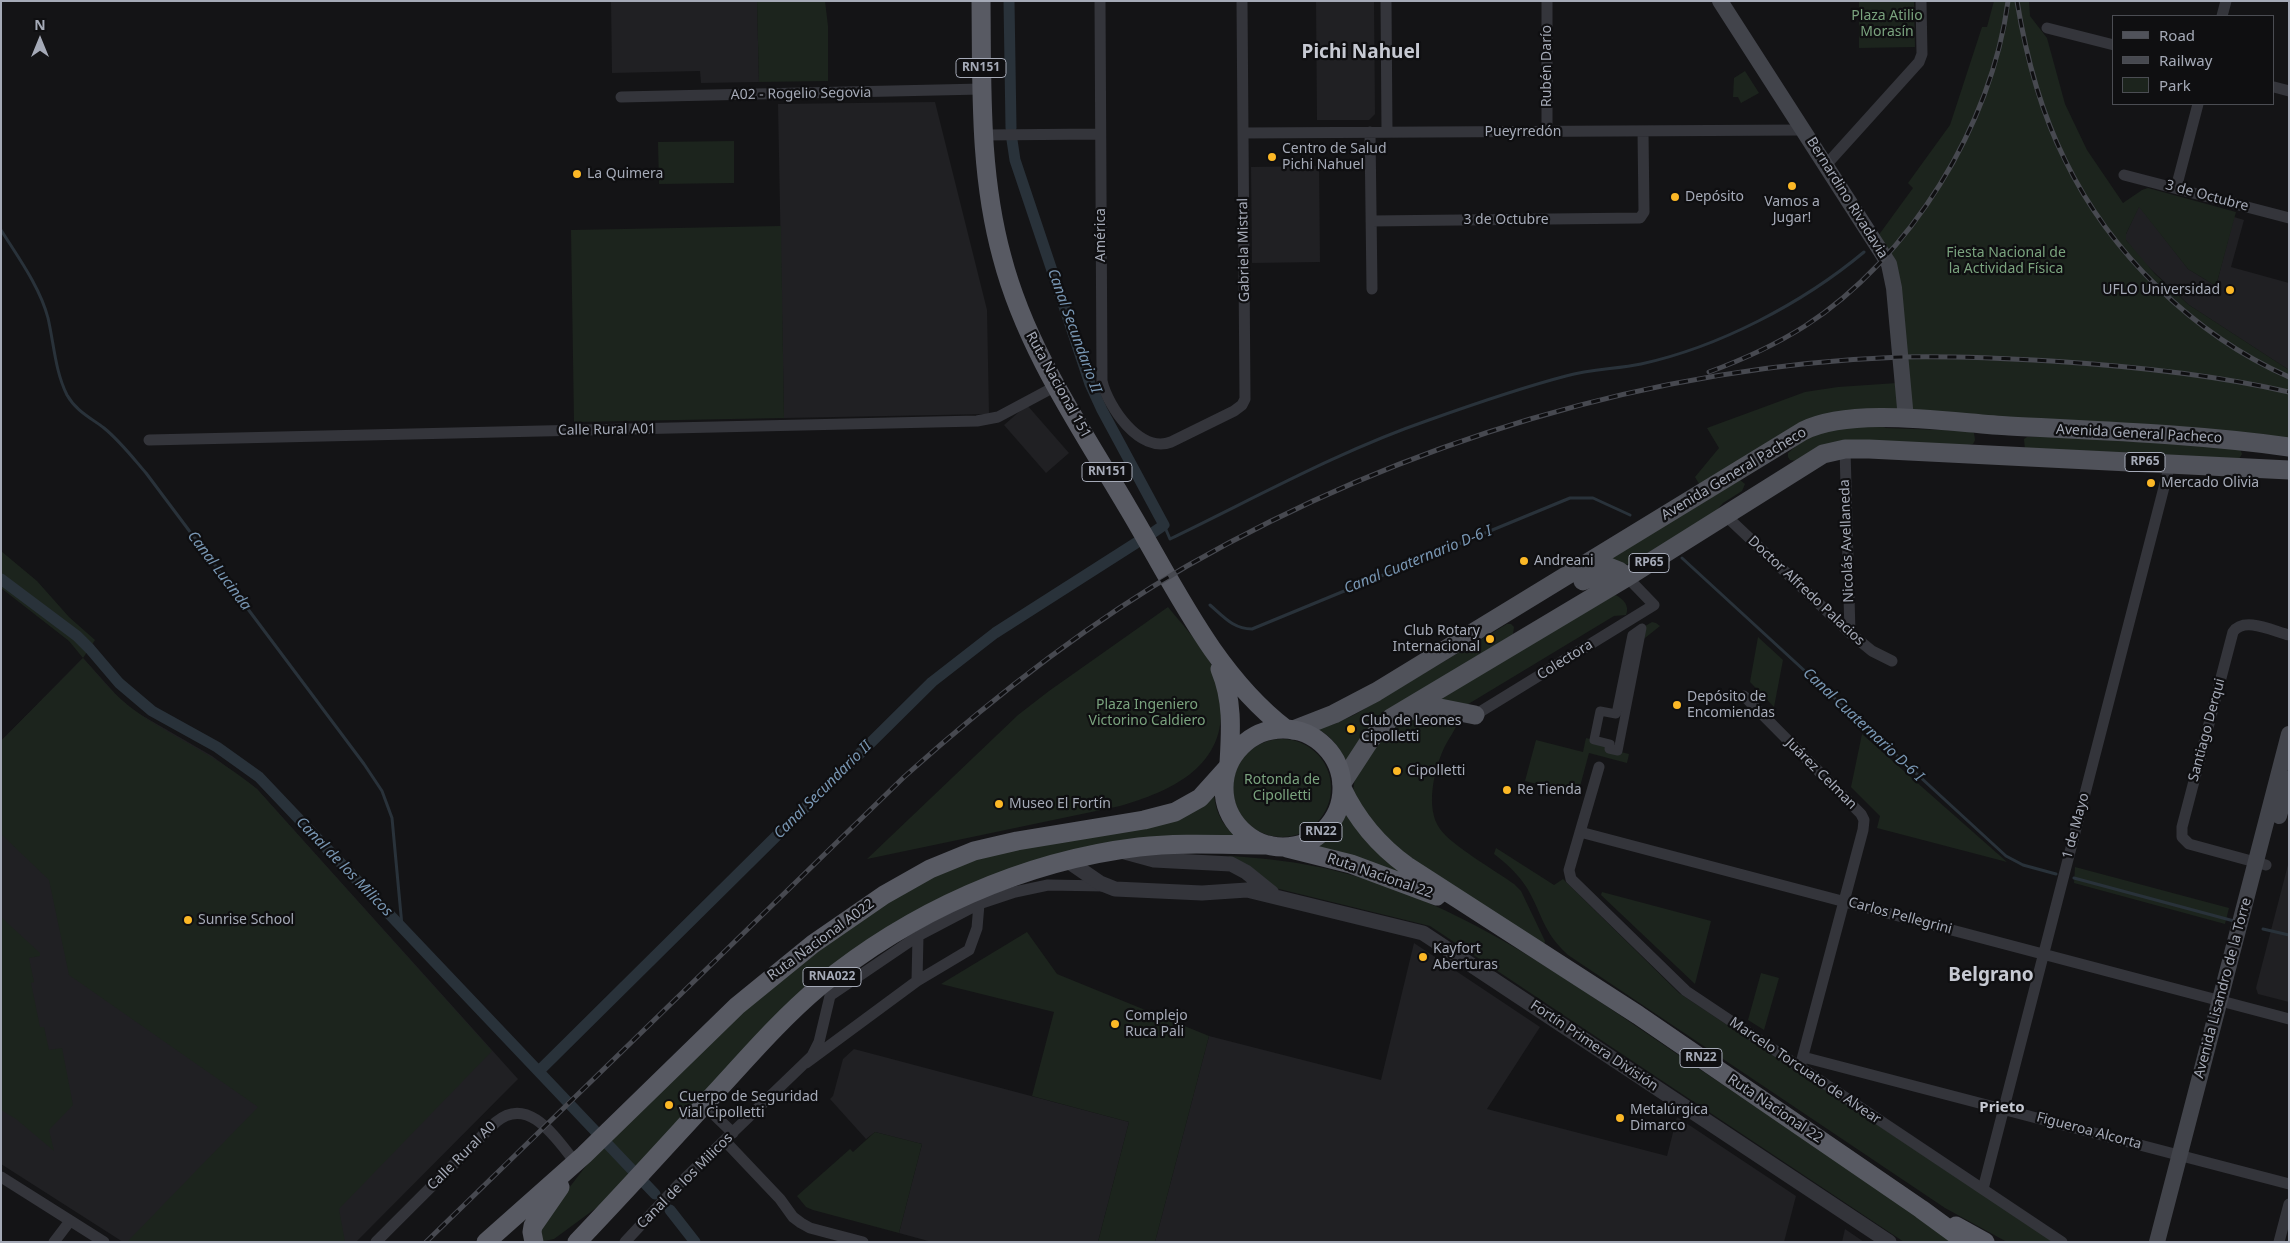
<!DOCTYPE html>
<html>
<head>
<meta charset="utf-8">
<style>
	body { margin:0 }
	#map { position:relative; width:2290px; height:1243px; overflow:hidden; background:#141416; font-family:"Noto Sans",sans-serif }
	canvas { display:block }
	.frame { position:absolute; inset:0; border:2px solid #a5aab7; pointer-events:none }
	.legend { position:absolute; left:2112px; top:15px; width:162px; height:90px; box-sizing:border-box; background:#0f0f11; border:1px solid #4b4d53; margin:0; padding:6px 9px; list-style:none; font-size:15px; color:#a5aab7 }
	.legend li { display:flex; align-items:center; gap:10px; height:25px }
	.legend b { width:25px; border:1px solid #4b4d53 }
	.north { position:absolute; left:15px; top:15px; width:50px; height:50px; -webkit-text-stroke:4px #0f0f11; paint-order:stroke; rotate:0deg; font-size:14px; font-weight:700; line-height:20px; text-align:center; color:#a5aab7 }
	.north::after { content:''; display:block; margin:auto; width:18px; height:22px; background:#a5aab7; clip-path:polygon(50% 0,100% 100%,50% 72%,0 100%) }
</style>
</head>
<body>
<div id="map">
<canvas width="2290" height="1243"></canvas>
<div class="frame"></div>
<ul class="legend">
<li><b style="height:6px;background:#50525a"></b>Road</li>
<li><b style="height:6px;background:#474950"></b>Railway</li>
<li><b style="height:14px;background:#1c241d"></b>Park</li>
</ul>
<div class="north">N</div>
</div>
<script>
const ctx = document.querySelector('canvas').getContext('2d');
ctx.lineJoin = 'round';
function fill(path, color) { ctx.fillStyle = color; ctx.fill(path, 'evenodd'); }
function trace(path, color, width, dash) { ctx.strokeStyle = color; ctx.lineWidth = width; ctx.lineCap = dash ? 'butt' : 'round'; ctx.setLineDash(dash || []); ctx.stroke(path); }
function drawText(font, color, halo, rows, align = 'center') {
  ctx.font = font + ' "Noto Sans",sans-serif'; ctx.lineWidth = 4.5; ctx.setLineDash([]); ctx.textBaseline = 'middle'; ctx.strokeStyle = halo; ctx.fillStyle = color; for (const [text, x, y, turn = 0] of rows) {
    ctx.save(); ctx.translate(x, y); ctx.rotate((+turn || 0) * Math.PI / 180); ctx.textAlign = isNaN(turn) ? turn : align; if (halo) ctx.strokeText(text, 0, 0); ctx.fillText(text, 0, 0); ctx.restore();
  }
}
const built = new Path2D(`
	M 611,1 L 757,1 L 759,82 L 701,83 L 700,71 L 612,73 Z
	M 1316,1 L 1374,1 L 1375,114 L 1369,120 L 1317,120 Z
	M 935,102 L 987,310 L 989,414 L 784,418 L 778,104 Z
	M 1319,166 L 1320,262 L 1252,263 L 1251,167 Z
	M 2139,206 L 2188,269 L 2216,286 L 2234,217 L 2244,220 L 2231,267 L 2289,283 L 2289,370 L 2189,305 L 2141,260 L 2126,240 L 2126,234 Z
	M 1027,405 L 1069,453 L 1046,473 L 1004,425 Z
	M 83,658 L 119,698 L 136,712 L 212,756 L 257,789 L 518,1079 L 356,1242 L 123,1242 L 1,1164 L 1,741 Z
	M 2289,861 L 2289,1002 L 2258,994 L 2256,988 Z
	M 1414,943 L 1540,1027 L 1487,1109 L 1667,1156 L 1677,1117 L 1796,1196 L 1784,1242 L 1155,1242 L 1209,1036 L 1381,1080 Z
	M 854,1049 L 1129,1122 L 1098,1242 L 932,1242 L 899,1233 L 922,1144 L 875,1132 L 866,1139 L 830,1099 L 833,1096 L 843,1059 Z
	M 1845,1229 L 1864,1242 L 1842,1242 Z`);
const green = new Path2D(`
	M 757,1 L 825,1 L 828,26 L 828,81 L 759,82 Z
	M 1859,1 L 1914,1 L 1915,47 L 1859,48 Z
	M 1994,1 L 2029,1 L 2030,16 L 2047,38 L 2065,104 L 2087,150 L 2123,203 L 2142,190 L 2148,188 L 2236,212 L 2216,286 L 2188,269 L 2139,207 L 2126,234 L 2126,240 L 2155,274 L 2189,305 L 2289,370 L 2289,442 L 1913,411 L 1878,236 L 1913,188 L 1908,183 L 1950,125 L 1982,27 L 1987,27 Z
	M 1745,71 L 1759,93 L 1741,103 L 1738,97 L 1733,97 L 1734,78 Z
	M 734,141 L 734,183 L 659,184 L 658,142 Z
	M 781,226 L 784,418 L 574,422 L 571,230 Z
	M 1897,383 L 1898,409 L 1833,415 L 1701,487 L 1695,477 L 1719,448 L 1707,428 L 1805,392 L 1838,387 Z
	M 1874,423 L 1886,428 L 1968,431 L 1974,433 L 1975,440 L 1973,444 L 1968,445 L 1796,461 L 1790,460 L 1788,457 L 1788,453 L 1810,434 Z
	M 2064,435 L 2240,449 L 2242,454 L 2239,459 L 2025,449 L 2024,439 L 2027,437 L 2056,437 Z
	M 1740,480 L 1745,484 L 1742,491 L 1723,503 L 1715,512 L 1634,562 L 1625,565 L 1607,561 Z
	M 1,551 L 37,581 L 69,617 L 95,640 L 83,658 C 100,677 116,698 137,712 C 177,740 219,757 257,789 L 492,1051 L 339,1209 L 345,1242 L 127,1242 L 258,1107 L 69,975 L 49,880 L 1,834 L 1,741 L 83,658 L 69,641 L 1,588 Z
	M 1615,595 C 1623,598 1630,606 1626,615 L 1614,616 L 1465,706 L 1426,704 Z
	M 1168,607 C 1185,628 1206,649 1216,675 C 1221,686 1220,698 1221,709 C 1223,768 1169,792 1120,806 L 867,859 L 1018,715 L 1049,691 Z
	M 1652,622 L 1656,623 L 1660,626 L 1640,642 L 1642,628 Z
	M 1507,624 L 1511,624 L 1514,627 L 1513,634 L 1389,712 L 1348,767 C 1341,749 1333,737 1316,728 L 1332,725 L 1354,715 Z
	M 1758,637 L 1783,660 L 1774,707 L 1750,682 Z
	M 1431,715 L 1459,721 C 1455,730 1449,738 1444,748 C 1434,770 1425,808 1440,829 C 1451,845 1496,871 1514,884 L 1521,891 L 1545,941 L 1544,945 L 1542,946 L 1399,850 L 1375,828 L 1353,792 L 1355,777 L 1369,753 L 1397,724 L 1408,719 Z
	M 1862,734 L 2007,862 L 1877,828 L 1880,816 L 1851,787 Z
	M 1586,738 L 1610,744 L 1609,749 L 1629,754 L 1627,763 L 1589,753 L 1578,794 L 1525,781 L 1536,740 L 1583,752 Z
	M1233 788a49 49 0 1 1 98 0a49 49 0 1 1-98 0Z
	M 1214,795 C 1216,815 1224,827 1239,840 L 1141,841 L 880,934 L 607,1200 L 554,1239 L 544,1241 L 540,1238 L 538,1228 L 589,1162 L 751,1003 L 878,906 L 950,867 Z
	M 1346,811 L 1416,879 L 1313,847 L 1331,833 Z
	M 1496,848 L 1554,885 L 1563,879 L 1679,993 L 2054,1242 L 2007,1242 L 1945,1208 L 1568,955 C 1542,931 1543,915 1527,888 C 1519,875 1506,863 1494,854 Z
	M 1228,856 C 1265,858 1300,862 1336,871 C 1471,904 1585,993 1698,1068 C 1784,1126 1871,1182 1955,1242 L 1904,1242 L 1430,926 L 1271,887 Z
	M 2075,867 L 2229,908 L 2225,924 L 2074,883 Z
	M 1602,892 L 1711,921 L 1695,984 L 1601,895 Z
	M 1,917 L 40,953 L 40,956 L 29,958 L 34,982 L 31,983 L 40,1027 L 44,1027 L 49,1050 L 62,1048 L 73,1105 L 49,1130 L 54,1151 L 16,1119 L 1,1110 Z
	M 1027,932 L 1057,974 L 1209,1036 L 1155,1242 L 1098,1242 L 1129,1122 L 1032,1096 L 1054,1012 L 941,984 Z
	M 1761,973 L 1779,978 L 1764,1030 L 1748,1020 Z
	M 875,1132 L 922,1144 L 899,1233 L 813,1210 L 806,1207 L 797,1196 L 850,1149 L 853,1152 Z`);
const stream = new Path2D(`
	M 1,230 C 18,257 40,287 48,318 C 54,344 55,371 67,395 C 76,411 91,418 104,428 C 120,441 133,458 146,473 L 364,764 L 382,791 L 392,818 L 402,926
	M 1164,525 L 1170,539 C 1255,498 1339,451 1429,420 C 1474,404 1520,388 1566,376 C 1591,369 1617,369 1641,364 C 1719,347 1803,303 1864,252
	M 1682,558 L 2006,856 L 2023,865 L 2056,874
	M 1210,605 C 1223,616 1233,629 1252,629 L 1570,498 L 1593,498 L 1630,515
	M 2074,878 L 2234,921
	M 2263,929 L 2289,935`);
const canal = new Path2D(`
	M 1009,1 L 1011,128
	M 1012,140 L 1015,160 L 1090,384 L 1102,410 L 1164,525 L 1151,534
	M 1,579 L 77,636 L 90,649 L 119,683 L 152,711 L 217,747 L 259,777 L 655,1194
	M 539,1071 L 932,682 L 995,633 L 1136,543
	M 670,1210 L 695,1242`);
const pedestrian = new Path2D(`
	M 1642,628 L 1618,751 L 1609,749 L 1610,744 L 1594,740 L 1600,711 L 1616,714 L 1632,635 Z`);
const minor = new Path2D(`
	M 1100,1 L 1102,381 C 1108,407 1140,454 1171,442 L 1234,411 L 1242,405 L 1245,399 L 1242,1
	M 1386,1 L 1387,132
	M 1547,1 L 1547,131
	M 2222,16 L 2226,1
	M 2047,28 L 2114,45
	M 2274,87 L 2289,91
	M 621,97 L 982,89
	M 1370,132 L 1372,289
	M 1243,133 L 1803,130
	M 983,135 L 1100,134
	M 1826,165 L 1919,62 L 1922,54 L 1921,1
	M 2124,175 L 2289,218
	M 2176,188 L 2198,104
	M 1371,221 L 1640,218 L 1644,212 L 1643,131
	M 149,440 L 977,421 L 998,417 L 1056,386
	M 1845,449 L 1850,633
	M 1725,515 L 1850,633 L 1872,651 L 1892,661
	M 1744,696 L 1861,814 L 1864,820 L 1863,830 L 1801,1063
	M 1475,715 L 1654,605 L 1627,577
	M 1599,767 L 1569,870 L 1571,879 L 1686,991 L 2062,1242
	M 1580,832 L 2289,1019
	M 2266,865 L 2189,844 L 2182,837 L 2182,827 L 2233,632 C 2244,616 2273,631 2289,635
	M 917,981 L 918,936
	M 831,995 L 918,936 L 979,904
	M 1803,1057 L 2289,1184
	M 806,1063 L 917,981 L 969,950 L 977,928 L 979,904 L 1015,892 L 1048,885 L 1105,886
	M 704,1105 L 733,1133
	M 725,1141 L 780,1199 L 793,1217 L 801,1223 L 810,1228 L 863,1242
	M 1,1177 L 104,1242
	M 1983,1189 L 2170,464
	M 54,1242 L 70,1221
	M 376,1242 L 496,1122 C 529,1094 557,1140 576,1163
	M 625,1242 L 678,1185 L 812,1056 L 819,1042 L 835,975
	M 2279,1242 L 2289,1204`);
const tertiary = new Path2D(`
	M 1121,851 L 1154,860 L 1231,864 L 1246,872 L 1272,893
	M 1068,861 L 1100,883 L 1115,889 L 1202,893 L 1247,890 L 1423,933 L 1889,1242`);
const secondary = new Path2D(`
	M 1720,1 L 1889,264 L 1894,288 L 1906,419
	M 2279,816 L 2289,779
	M 2157,1242 L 2289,734`);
const primary = new Path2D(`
	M 1583,581 L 1609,567 L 1619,571 L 1627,577
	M 1409,711 L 1440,708 L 1475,715
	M 1293,730 L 1334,714 L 1376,692 L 1803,431 C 1853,406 1953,423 2009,426 C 2103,431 2196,434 2289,447
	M 1342,783 L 1370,740 L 1391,718 L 1627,577 L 1823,454 L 1845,449 L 1869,449 L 2289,470`);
const trunk = new Path2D(`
	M 981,1 C 982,87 979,173 1002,257 C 1026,349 1081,428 1128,508 C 1174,585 1214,674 1286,729
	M 1220,669 C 1233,700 1231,730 1229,763
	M1224 788a59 59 0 1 1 118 0a59 59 0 1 1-118 0Z
	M 1342,788 C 1357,820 1378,845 1407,866 L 1638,1015 L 1921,1209 L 1966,1242
	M 1287,848 L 1351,864 L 1437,896
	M 1956,1226 L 1985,1242
	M 486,1242 L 584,1155 L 737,1006 L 813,944 L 884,895 L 930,869 L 974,851 L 1017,841 L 1144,820 L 1175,812 L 1200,798 L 1227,768
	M 534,1242 L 532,1232 L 533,1226 L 560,1187
	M 577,1242 C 624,1193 670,1142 717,1091 C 750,1055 782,1018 820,986 C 910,912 1023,861 1139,847 C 1182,842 1226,845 1269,845`);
const rail = new Path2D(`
	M 2017,1 C 2026,56 2040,110 2065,160 C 2110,253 2194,335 2289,377
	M 1709,372 C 1742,360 1775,345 1805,326 C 1910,258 1992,125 2008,1
	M 426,1242 L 904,777 C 991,699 1085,625 1187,566 C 1402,443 1652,366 1901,357 C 1950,356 2001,358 2051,361 C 2130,366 2211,374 2289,392`);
const markers = [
	[1272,157,5,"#fcb826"],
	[577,174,5,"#fcb826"],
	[1792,186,5,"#fcb826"],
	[1675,197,5,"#fcb826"],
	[2230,290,5,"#fcb826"],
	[2151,483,5,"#fcb826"],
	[1524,561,5,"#fcb826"],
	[1490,639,5,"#fcb826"],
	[1677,705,5,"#fcb826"],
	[1351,729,5,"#fcb826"],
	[1397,771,5,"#fcb826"],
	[1507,790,5,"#fcb826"],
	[999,804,5,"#fcb826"],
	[188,920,5,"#fcb826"],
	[1423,957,5,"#fcb826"],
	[1115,1024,5,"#fcb826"],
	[669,1105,5,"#fcb826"],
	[1620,1118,5,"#fcb826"]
];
const shields = [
	[981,68,50],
	[2145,462,40],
	[1107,472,50],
	[1649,563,40],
	[1321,832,42],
	[832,977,58],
	[1701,1058,42]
];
const shieldNames = [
	["RN151",981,68],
	["RP65",2145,462],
	["RN151",1107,472],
	["RP65",1649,563],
	["RN22",1321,832],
	["RNA022",832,977],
	["RN22",1701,1058]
];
const parkNames = [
	["Plaza Atilio",1887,16],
	["Morasín",1887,32],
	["Fiesta Nacional de",2006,253],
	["la Actividad Física",2006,269],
	["Plaza Ingeniero",1147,705],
	["Victorino Caldiero",1147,721],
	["Rotonda de",1282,780],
	["Cipolletti",1282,796]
];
const streetNames = [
	["Rubén Darío",1547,66,-90],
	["A02 - Rogelio Segovia",801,94,-1],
	["Pueyrredón",1523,132],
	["3 de Octubre",2207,196,15],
	["Bernardino Rivadavia",1847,198,58],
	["3 de Octubre",1506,220],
	["América",1101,235,-90],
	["Gabriela Mistral",1244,250,-91],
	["Ruta Nacional 151",1058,385,61],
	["Calle Rural A01",607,430,-1],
	["Avenida General Pacheco",2139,434,3],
	["Avenida General Pacheco",1734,474,-31],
	["Nicolás Avellaneda",1847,541,-92],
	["Doctor Alfredo Palacios",1806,591,43],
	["Colectora",1565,660,-32],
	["Santiago Derqui",2207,730,-75],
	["Juárez Celman",1821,774,45],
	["1 de Mayo",2076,826,-75],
	["Ruta Nacional 22",1380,876,19],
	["Carlos Pellegrini",1900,916,15],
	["Ruta Nacional A022",821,940,-36],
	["Avenida Lisandro de la Torre",2223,988,-75],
	["Fortín Primera División",1594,1046,34],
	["Marcelo Torcuato de Alvear",1805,1071,34],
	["Ruta Nacional 22",1775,1109,34],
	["Figueroa Alcorta",2089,1131,15],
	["Calle Rural A0",462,1156,-45],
	["Canal de los Milicos",685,1181,-45]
];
const poiNames = [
	["Centro de Salud",1282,149],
	["Pichi Nahuel",1282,165],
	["La Quimera",587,174],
	["Depósito",1685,197],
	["Vamos a",1792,202,"center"],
	["Jugar!",1792,218,"center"],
	["UFLO Universidad",2220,290,"right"],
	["Mercado Olivia",2161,483],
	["Andreani",1534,561],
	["Club Rotary",1480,631,"right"],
	["Internacional",1480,647,"right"],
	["Depósito de",1687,697],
	["Encomiendas",1687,713],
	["Club de Leones",1361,721],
	["Cipolletti",1361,737],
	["Cipolletti",1407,771],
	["Re Tienda",1517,790],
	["Museo El Fortín",1009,804],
	["Sunrise School",198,920],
	["Kayfort",1433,949],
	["Aberturas",1433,965],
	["Complejo",1125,1016],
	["Ruca Pali",1125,1032],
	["Cuerpo de Seguridad",679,1097],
	["Vial Cipolletti",679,1113],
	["Metalúrgica",1630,1110],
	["Dimarco",1630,1126]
];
const waterNames = [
	["Canal Secundario II",1074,331,70],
	["Canal Cuaternario D-6 I",1418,560,-22],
	["Canal Lucinda",219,571,53],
	["Canal Cuaternario D-6 I",1863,725,43],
	["Canal Secundario II",823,790,-45],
	["Canal de los Milicos",344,867,46]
];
const neighbourhoodNames = [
	["Prieto",2002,1108]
];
const districtNames = [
	["Pichi Nahuel",1361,53],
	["Belgrano",1991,976]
];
fill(built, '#202023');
fill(green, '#1c241d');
trace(stream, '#29323a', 3);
trace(canal, '#29323a', 11);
trace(pedestrian, '#34353b', 9);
trace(minor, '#34353b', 11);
trace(tertiary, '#34353b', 15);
trace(secondary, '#42444b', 16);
trace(primary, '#50525a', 19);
trace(trunk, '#585a63', 19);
trace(rail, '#474950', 5);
trace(rail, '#0f0f11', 3, [9]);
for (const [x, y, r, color] of markers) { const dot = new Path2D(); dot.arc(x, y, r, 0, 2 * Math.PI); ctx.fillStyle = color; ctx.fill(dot); trace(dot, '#0f0f11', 2); }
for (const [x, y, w] of shields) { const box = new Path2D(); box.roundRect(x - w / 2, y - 9.5, w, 19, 4); ctx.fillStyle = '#0f0f11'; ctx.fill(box); trace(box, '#a5aab7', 1); }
drawText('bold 12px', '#a5aab7', null, shieldNames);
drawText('14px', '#7aa37e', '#0f0f11', parkNames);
drawText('14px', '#a5aab7', '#0f0f11', streetNames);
drawText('14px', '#a5aab7', '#0f0f11', poiNames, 'left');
drawText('italic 15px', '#7997b4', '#0f0f11', waterNames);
drawText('bold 15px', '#c6c9d2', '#0f0f11', neighbourhoodNames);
drawText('bold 19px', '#c6c9d2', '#0f0f11', districtNames);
</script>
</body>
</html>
